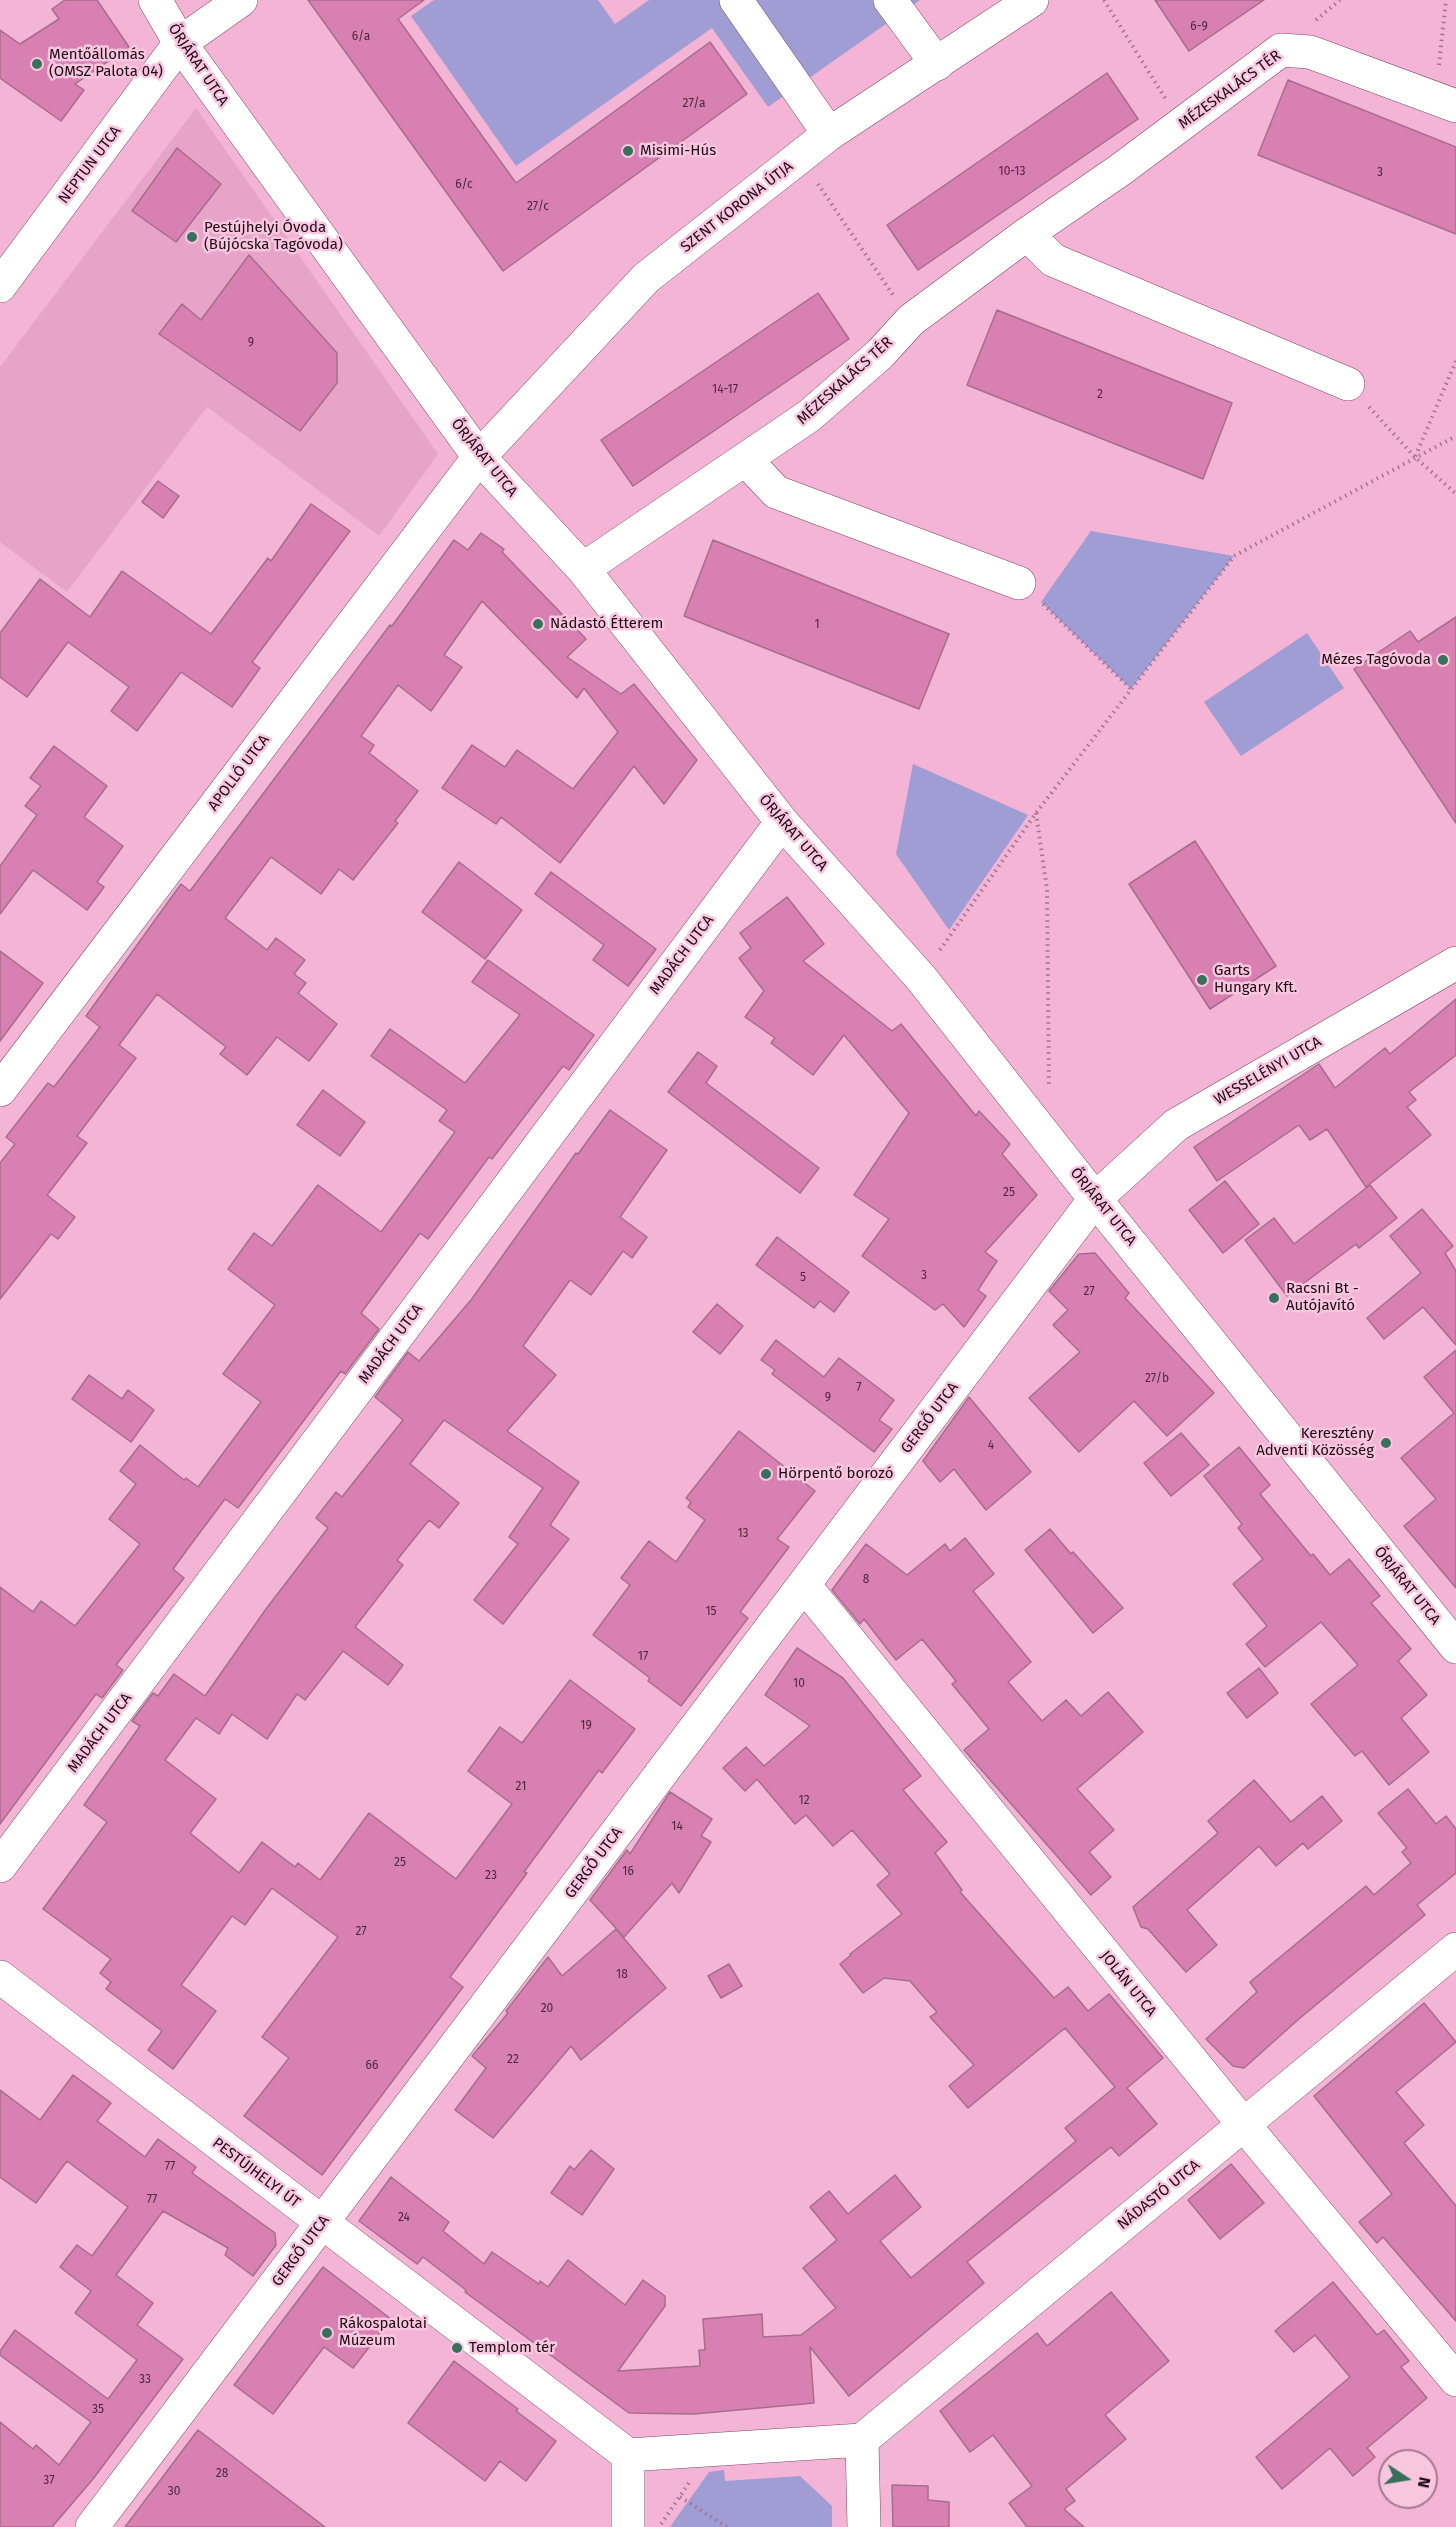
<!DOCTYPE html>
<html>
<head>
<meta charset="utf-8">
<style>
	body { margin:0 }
	#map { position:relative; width:1456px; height:2527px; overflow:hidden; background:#f3b4d5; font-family:"Fira Sans",sans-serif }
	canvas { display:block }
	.north { position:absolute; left:1378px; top:2449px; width:60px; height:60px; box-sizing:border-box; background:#f9c6e0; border:2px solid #a27a8f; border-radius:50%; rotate:102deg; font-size:16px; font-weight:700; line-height:24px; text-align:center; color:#1f0916 }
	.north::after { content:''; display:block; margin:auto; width:21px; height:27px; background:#37715b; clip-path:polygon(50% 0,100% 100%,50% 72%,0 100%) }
</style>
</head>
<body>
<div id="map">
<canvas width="1456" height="2527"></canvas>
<div class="north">N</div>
</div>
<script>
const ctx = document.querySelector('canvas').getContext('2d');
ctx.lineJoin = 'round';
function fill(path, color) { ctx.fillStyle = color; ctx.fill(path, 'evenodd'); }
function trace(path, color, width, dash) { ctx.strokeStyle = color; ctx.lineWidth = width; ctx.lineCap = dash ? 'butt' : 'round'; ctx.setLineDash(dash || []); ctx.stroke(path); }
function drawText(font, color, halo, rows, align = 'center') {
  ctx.font = font + ' "Fira Sans",sans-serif'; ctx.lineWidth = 5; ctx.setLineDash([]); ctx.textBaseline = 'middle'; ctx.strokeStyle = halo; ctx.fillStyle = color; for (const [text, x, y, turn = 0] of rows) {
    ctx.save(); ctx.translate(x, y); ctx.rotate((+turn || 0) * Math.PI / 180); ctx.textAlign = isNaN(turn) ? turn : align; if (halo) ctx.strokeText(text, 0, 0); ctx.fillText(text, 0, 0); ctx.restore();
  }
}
const built = new Path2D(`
	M 196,108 L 438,454 L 379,536 L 207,407 L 67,592 L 0,542 L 0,367 Z`);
const green = new Path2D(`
	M 434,0 L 598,0 L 615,24 L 649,0 L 920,0 L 768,107 L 712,28 L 516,166 L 411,16 Z
	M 1091,531 L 1234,556 L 1131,689 L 1041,602 Z
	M 1307,633 L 1344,688 L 1241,756 L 1204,702 Z
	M 913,764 L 1028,815 L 949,930 L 896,854 Z
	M 724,2470 L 725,2481 L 800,2476 L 832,2506 L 832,2527 L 670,2527 L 709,2472 Z`);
const building = new Path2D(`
	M 65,0 L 97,0 L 129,47 L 75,84 L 84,90 L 61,121 L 0,78 L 0,30 L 20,44 L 59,19 L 52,9 Z
	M 308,0 L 424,0 L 398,19 L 516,183 L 710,42 L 747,94 L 503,271 Z
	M 1155,0 L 1264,0 L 1189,51 Z
	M 1107,73 L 1138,119 L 918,270 L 887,225 Z
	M 1288,80 L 1456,147 L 1456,234 L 1258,155 Z
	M 177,148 L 221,184 L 176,242 L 132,211 Z
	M 249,255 L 337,353 L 337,383 L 300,431 L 159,334 L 182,304 L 201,320 Z
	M 818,293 L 849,339 L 633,486 L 601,440 Z
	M 997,310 L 1232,403 L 1203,479 L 967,385 Z
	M 158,481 L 179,496 L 163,518 L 142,502 Z
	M 311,504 L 350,531 L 252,662 L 260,668 L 232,707 L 181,672 L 137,731 L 111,711 L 129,687 L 68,642 L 27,697 L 0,677 L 0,633 L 40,579 L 90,617 L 122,571 L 211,634 L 268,558 L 271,561 Z
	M 481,533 L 504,549 L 502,552 L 586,639 L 567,657 L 621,694 L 634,684 L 697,760 L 664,804 L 634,766 L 560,863 L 501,817 L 496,824 L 442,788 L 472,745 L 505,767 L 517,750 L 573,789 L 618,732 L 584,688 L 577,698 L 482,601 L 444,655 L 462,667 L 431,711 L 398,685 L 361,736 L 374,745 L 369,753 L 418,791 L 395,821 L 398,823 L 353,880 L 339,869 L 321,894 L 271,857 L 225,918 L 267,950 L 276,938 L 305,960 L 294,974 L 306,983 L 298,993 L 337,1024 L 309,1061 L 277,1037 L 247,1075 L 220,1054 L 226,1047 L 157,994 L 119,1045 L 136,1058 L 77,1136 L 87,1143 L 47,1195 L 75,1217 L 58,1239 L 51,1234 L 0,1299 L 0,1163 L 15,1144 L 6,1137 L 48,1083 L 54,1087 L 100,1027 L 86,1016 L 181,884 L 190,891 L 390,625 L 392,626 L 454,540 L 468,550 Z
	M 713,540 L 949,634 L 919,709 L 684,616 Z
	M 1456,617 L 1456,823 L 1354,669 L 1410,631 L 1418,642 Z
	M 54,746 L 107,786 L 84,817 L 123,846 L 97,882 L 104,887 L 87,910 L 33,870 L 0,914 L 0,866 L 37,815 L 25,806 L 41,786 L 30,778 Z
	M 1195,841 L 1276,966 L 1210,1009 L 1129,884 Z
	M 459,862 L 522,910 L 485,959 L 422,912 Z
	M 551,872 L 656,949 L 628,986 L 593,960 L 604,945 L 535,894 Z
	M 787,897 L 824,944 L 803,961 L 892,1031 L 901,1024 L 976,1116 L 979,1111 L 1010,1144 L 1002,1154 L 1037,1195 L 985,1252 L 997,1261 L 978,1290 L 986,1296 L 964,1327 L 943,1304 L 935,1310 L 862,1256 L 889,1219 L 854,1195 L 909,1113 L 844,1035 L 813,1075 L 771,1043 L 775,1038 L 745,1017 L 764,991 L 739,958 L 751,948 L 740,933 Z
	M 0,951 L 43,983 L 0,1041 Z
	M 488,960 L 594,1035 L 569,1070 L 563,1066 L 492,1159 L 489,1157 L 428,1239 L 420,1233 L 361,1313 L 379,1329 L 345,1374 L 341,1371 L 238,1508 L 225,1499 L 189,1547 L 173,1569 L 184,1578 L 116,1665 L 123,1670 L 102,1698 L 96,1694 L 0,1824 L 0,1587 L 33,1612 L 41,1601 L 75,1626 L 140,1544 L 109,1519 L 136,1484 L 120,1471 L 140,1445 L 184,1480 L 186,1478 L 198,1487 L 261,1402 L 223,1374 L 275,1305 L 228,1269 L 254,1233 L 272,1246 L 318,1185 L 381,1232 L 455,1132 L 439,1121 L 447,1110 L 371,1056 L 390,1029 L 465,1083 L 520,1015 L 472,982 Z
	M 1456,999 L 1456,1055 L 1409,1092 L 1416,1100 L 1407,1107 L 1431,1135 L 1366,1187 L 1327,1129 L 1310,1140 L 1299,1125 L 1217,1181 L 1194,1147 L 1319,1064 L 1335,1088 L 1385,1048 L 1390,1054 Z
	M 698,1052 L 717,1066 L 706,1083 L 819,1168 L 800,1193 L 668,1092 Z
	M 323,1090 L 365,1122 L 340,1156 L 297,1125 Z
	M 610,1110 L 667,1150 L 620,1217 L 647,1237 L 632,1258 L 623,1251 L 591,1295 L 570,1280 L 523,1346 L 556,1375 L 507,1431 L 579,1482 L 550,1525 L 569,1539 L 503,1624 L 474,1600 L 518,1544 L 509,1537 L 543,1488 L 444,1420 L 410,1464 L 459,1503 L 439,1528 L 429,1520 L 397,1560 L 403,1565 L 355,1627 L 403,1665 L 388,1685 L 343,1651 L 305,1700 L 297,1694 L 267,1739 L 232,1714 L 219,1734 L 196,1718 L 165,1760 L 216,1799 L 190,1833 L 239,1873 L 262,1842 L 295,1867 L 298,1863 L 320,1880 L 369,1813 L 456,1879 L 512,1804 L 468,1771 L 500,1727 L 522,1743 L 570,1680 L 635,1729 L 602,1773 L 599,1770 L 524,1872 L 527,1873 L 450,1977 L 463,1987 L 322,2175 L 244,2116 L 289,2058 L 262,2037 L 338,1937 L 272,1888 L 245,1925 L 232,1916 L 181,1985 L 216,2011 L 173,2069 L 148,2050 L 162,2031 L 106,1989 L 111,1982 L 100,1973 L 111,1959 L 43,1909 L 107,1822 L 84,1805 L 140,1726 L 132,1721 L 153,1693 L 158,1696 L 174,1674 L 205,1696 L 266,1609 L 328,1528 L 316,1518 L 336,1492 L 342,1497 L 403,1420 L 375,1397 L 408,1352 L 419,1361 L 471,1300 L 576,1153 L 578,1154 Z
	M 1225,1181 L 1259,1224 L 1223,1253 L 1189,1210 Z
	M 1370,1185 L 1397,1218 L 1359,1248 L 1356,1244 L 1287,1296 L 1245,1240 L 1274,1218 L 1294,1244 Z
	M 1422,1209 L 1453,1246 L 1445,1253 L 1456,1271 L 1456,1345 L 1423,1307 L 1384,1339 L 1367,1318 L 1421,1273 L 1390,1236 Z
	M 777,1237 L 849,1292 L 834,1312 L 820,1301 L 814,1308 L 756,1265 Z
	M 1095,1253 L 1129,1293 L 1125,1298 L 1214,1393 L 1167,1436 L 1134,1401 L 1079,1452 L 1029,1398 L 1080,1352 L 1053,1325 L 1068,1310 L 1049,1291 L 1079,1254 Z
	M 717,1304 L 743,1326 L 720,1354 L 693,1332 Z
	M 776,1340 L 824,1377 L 839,1358 L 894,1400 L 879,1420 L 892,1429 L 874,1452 L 772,1374 L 775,1370 L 761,1360 Z
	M 1456,1350 L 1456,1588 L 1404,1526 L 1436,1499 L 1401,1458 L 1454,1413 L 1424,1377 Z
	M 89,1375 L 122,1399 L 128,1390 L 154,1410 L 131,1442 L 72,1399 Z
	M 969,1397 L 1031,1472 L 986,1510 L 954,1469 L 940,1482 L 923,1461 Z
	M 739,1431 L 815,1491 L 777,1539 L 789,1547 L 740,1612 L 748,1618 L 681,1706 L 648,1681 L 650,1678 L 593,1635 L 630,1585 L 621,1578 L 649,1541 L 676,1562 L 705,1520 L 688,1507 L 691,1502 L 686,1498 Z
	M 1181,1433 L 1209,1465 L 1171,1496 L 1144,1463 Z
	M 1239,1447 L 1270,1485 L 1260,1494 L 1311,1556 L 1313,1554 L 1330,1575 L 1349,1559 L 1380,1596 L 1371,1603 L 1411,1649 L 1398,1661 L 1427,1695 L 1401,1718 L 1429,1752 L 1389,1785 L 1362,1751 L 1355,1756 L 1311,1704 L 1358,1665 L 1321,1622 L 1265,1667 L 1246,1644 L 1267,1626 L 1233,1584 L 1263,1559 L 1238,1528 L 1242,1524 L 1204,1476 Z
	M 1050,1529 L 1071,1554 L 1073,1552 L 1123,1608 L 1093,1633 L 1025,1550 Z
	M 965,1538 L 994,1574 L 973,1591 L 1031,1662 L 1008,1682 L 1042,1721 L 1066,1700 L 1081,1716 L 1108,1692 L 1143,1732 L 1077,1789 L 1114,1830 L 1089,1852 L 1111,1877 L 1091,1895 L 964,1750 L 989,1729 L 952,1684 L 956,1681 L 922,1639 L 896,1660 L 864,1619 L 860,1624 L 832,1590 L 866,1544 L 907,1575 L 945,1544 L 950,1551 Z
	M 797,1648 L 843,1678 L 921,1776 L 903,1790 L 947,1842 L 935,1853 L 962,1890 L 960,1892 L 1054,1998 L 1068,1987 L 1088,2011 L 1109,1994 L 1163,2058 L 1127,2088 L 1157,2124 L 1119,2156 L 1111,2147 L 967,2262 L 984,2283 L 849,2396 L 810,2347 L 814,2403 L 694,2414 L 629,2413 L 465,2292 L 466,2290 L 423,2257 L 417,2264 L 359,2221 L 391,2177 L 449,2222 L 443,2231 L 484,2264 L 492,2252 L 539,2284 L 540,2281 L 548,2287 L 568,2260 L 625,2305 L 643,2280 L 665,2296 L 665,2306 L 618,2371 L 700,2366 L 699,2350 L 705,2350 L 703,2319 L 762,2314 L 763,2337 L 801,2335 L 836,2308 L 803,2268 L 837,2240 L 810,2207 L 829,2191 L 848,2214 L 895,2175 L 921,2207 L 880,2241 L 911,2278 L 1076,2141 L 1065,2128 L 1115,2087 L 1065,2028 L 968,2108 L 949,2086 L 974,2065 L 930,2017 L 937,2012 L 910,1981 L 884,1978 L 863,1993 L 840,1964 L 851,1955 L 850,1954 L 902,1914 L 877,1885 L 890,1874 L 852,1830 L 833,1846 L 806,1815 L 795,1824 L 757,1779 L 745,1791 L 723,1768 L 746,1747 L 764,1766 L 810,1726 L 765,1695 Z
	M 1259,1668 L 1278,1693 L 1247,1718 L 1227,1693 Z
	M 1254,1780 L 1291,1822 L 1322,1796 L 1342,1821 L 1308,1849 L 1303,1843 L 1276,1866 L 1259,1846 L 1187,1910 L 1217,1945 L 1186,1972 L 1148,1929 L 1141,1927 L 1133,1907 L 1218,1833 L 1208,1821 Z
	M 1408,1789 L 1436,1824 L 1446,1816 L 1456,1829 L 1456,1873 L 1417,1905 L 1425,1915 L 1300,2018 L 1244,2068 L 1233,2066 L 1206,2039 L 1257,1992 L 1250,1982 L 1366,1886 L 1374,1895 L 1411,1863 L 1402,1852 L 1407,1848 L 1378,1813 Z
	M 670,1792 L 712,1819 L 701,1836 L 711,1842 L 679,1893 L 672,1883 L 624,1937 L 590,1900 L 627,1850 L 630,1854 Z
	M 616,1929 L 666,1988 L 581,2060 L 571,2046 L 493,2138 L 455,2110 L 486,2068 L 472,2056 L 508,2013 L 506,2011 L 548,1957 L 562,1976 Z
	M 729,1964 L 742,1986 L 721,1998 L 708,1976 Z
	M 1424,2003 L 1456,2042 L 1396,2092 L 1424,2125 L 1404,2143 L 1456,2206 L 1456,2321 L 1383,2237 L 1377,2243 L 1359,2222 L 1392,2194 L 1314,2096 Z
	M 73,2075 L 111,2103 L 97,2121 L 145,2157 L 158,2139 L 196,2167 L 192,2173 L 275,2233 L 276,2245 L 253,2276 L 225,2255 L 228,2248 L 163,2211 L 116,2275 L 153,2303 L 137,2325 L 183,2359 L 93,2479 L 52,2527 L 0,2527 L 0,2422 L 33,2449 L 36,2445 L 59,2465 L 91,2422 L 0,2355 L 0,2351 L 15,2330 L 108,2399 L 137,2360 L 75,2313 L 91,2291 L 60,2267 L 77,2245 L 92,2256 L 128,2207 L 67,2161 L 36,2203 L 0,2177 L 0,2090 L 40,2120 Z
	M 591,2150 L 614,2169 L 582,2215 L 551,2193 L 570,2166 L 574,2170 Z
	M 1231,2164 L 1264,2203 L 1220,2239 L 1188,2200 Z
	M 323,2267 L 391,2319 L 353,2368 L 324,2347 L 273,2414 L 234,2385 Z
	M 1333,2282 L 1377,2335 L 1384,2330 L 1409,2361 L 1401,2367 L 1427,2398 L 1367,2448 L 1375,2457 L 1353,2476 L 1330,2448 L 1282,2489 L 1256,2457 L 1350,2377 L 1315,2335 L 1294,2352 L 1275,2331 Z
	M 1111,2292 L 1169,2361 L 1105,2415 L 1126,2439 L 1066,2489 L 1075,2501 L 1064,2509 L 1084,2527 L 1027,2527 L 1009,2503 L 1032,2486 L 993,2435 L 970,2452 L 940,2411 L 1037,2333 L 1047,2346 Z
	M 454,2361 L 518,2409 L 516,2411 L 556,2441 L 526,2481 L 500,2461 L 485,2481 L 408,2423 Z
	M 198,2430 L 325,2527 L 125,2527 Z
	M 892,2485 L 928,2486 L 928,2500 L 949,2502 L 949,2527 L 893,2527 Z`);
const path = new Path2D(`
	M 1104,0 L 1165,98
	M 1316,20 L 1340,0
	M 1439,65 L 1446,0
	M 818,184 L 893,295
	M 1456,361 L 1415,457 L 1456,494
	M 1369,407 L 1415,457
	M 1043,604 L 1131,689
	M 1036,813 L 1047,889 L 1049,1087
	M 940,950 L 1036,813 L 1234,556 L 1456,436
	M 680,2497 L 727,2527
	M 661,2524 L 689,2483`);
const street = new Path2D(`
	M 155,0 L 180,43 L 479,457 L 583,569 L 782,822 L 921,978 L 1095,1199 L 1456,1647
	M 736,0 L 829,134
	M 890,0 L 937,64
	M 1027,234 L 1053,260 L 1348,384
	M 0,286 L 180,43 L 241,0
	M 746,460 L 776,492 L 1019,583
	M 583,569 L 809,416 L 880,354 L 911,320 L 1027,234 L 1120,170 L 1281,50 L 1310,52 L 1456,106
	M 804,1585 L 1244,2125 L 1456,2380
	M 0,1866 L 782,822
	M 0,1977 L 628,2455
	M 862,2440 L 1456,1949
	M 628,2455 L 862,2440 L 864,2527
	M 628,2455 L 628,2527
	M 92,2527 L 1095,1199 L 1176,1125 L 1456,963`);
const secondary = new Path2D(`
	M 0,1090 L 479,457 L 646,278 L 829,134 L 1032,0`);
const markers = [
	[37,64,6,"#37715b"],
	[628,151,6,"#37715b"],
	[192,237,6,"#37715b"],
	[538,624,6,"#37715b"],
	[1443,660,6,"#37715b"],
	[1202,980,6,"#37715b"],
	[1274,1298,6,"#37715b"],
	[1386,1443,6,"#37715b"],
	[766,1474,6,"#37715b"],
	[327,2333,6,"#37715b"],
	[457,2348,6,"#37715b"]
];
const numberNames = [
	["6-9",1199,27],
	["6/a",361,37],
	["27/a",694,104],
	["10-13",1012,172],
	["3",1380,173],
	["6/c",464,185],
	["27/c",538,207],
	["9",251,343],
	["14-17",725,390],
	["2",1100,395],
	["1",817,625],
	["25",1009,1193],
	["3",924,1276],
	["5",803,1278],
	["27",1089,1292],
	["27/b",1157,1379],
	["7",859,1388],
	["9",828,1398],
	["4",991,1446],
	["13",743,1534],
	["8",866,1580],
	["15",711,1612],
	["17",643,1657],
	["10",799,1684],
	["19",586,1726],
	["21",521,1787],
	["12",804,1801],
	["14",677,1827],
	["25",400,1863],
	["16",628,1872],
	["23",491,1876],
	["27",361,1932],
	["18",622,1975],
	["20",547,2009],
	["22",513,2060],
	["66",372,2066],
	["77",170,2167],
	["77",152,2200],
	["24",404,2218],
	["33",145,2380],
	["35",98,2410],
	["28",222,2474],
	["37",49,2481],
	["30",174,2492]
];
const poiNames = [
	["Mentőállomás",49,55],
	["(OMSZ Palota 04)",49,72],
	["Misimi-Hús",640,151],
	["Pestújhelyi Óvoda",204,228],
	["(Bújócska Tagóvoda)",204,245],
	["Nádastó Étterem",550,624],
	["Mézes Tagóvoda",1431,660,"right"],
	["Garts",1214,971],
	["Hungary Kft.",1214,988],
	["Racsni Bt -",1286,1289],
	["Autójavító",1286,1306],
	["Keresztény",1374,1434,"right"],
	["Adventi Közösség",1374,1451,"right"],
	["Hörpentő borozó",778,1474],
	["Rákospalotai",339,2324],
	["Múzeum",339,2341],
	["Templom tér",469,2348]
];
const streetNames = [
	["ŐRJÁRAT UTCA",198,65,56],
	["MÉZESKALÁCS TÉR",1230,90,-36],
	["NEPTUN UTCA",90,165,-53],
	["SZENT KORONA ÚTJA",737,207,-38],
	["MÉZESKALÁCS TÉR",845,381,-42],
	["ŐRJÁRAT UTCA",484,458,51],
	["APOLLÓ UTCA",239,773,-53],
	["ŐRJÁRAT UTCA",793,833,49],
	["MADÁCH UTCA",682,955,-53],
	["WESSELÉNYI UTCA",1268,1071,-30],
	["ŐRJÁRAT UTCA",1103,1207,51],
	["MADÁCH UTCA",391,1344,-53],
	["GERGŐ UTCA",930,1418,-53],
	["ŐRJÁRAT UTCA",1407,1586,51],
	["MADÁCH UTCA",100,1733,-53],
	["GERGŐ UTCA",594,1863,-53],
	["JOLÁN UTCA",1128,1984,51],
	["PESTÚJHELYI ÚT",256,2173,37],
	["NÁDASTÓ UTCA",1159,2195,-39],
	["GERGŐ UTCA",301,2251,-53]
];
fill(built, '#e7a4c8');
fill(green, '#9f9dd4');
fill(building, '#d880b2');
trace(building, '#a66d8c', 1.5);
trace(street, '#7d4866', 34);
trace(secondary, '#7d4866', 34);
trace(path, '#a4748e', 4, [1.5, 4.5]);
trace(street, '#fff', 33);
trace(secondary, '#fff', 33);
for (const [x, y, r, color] of markers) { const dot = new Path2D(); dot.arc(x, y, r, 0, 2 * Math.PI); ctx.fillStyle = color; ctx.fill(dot); trace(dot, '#f9c6e0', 2); }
drawText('12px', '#4d273d', null, numberNames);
drawText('15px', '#1f0916', '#f9c6e0', poiNames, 'left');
drawText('15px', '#1f0916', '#f9c6e0', streetNames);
</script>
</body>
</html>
